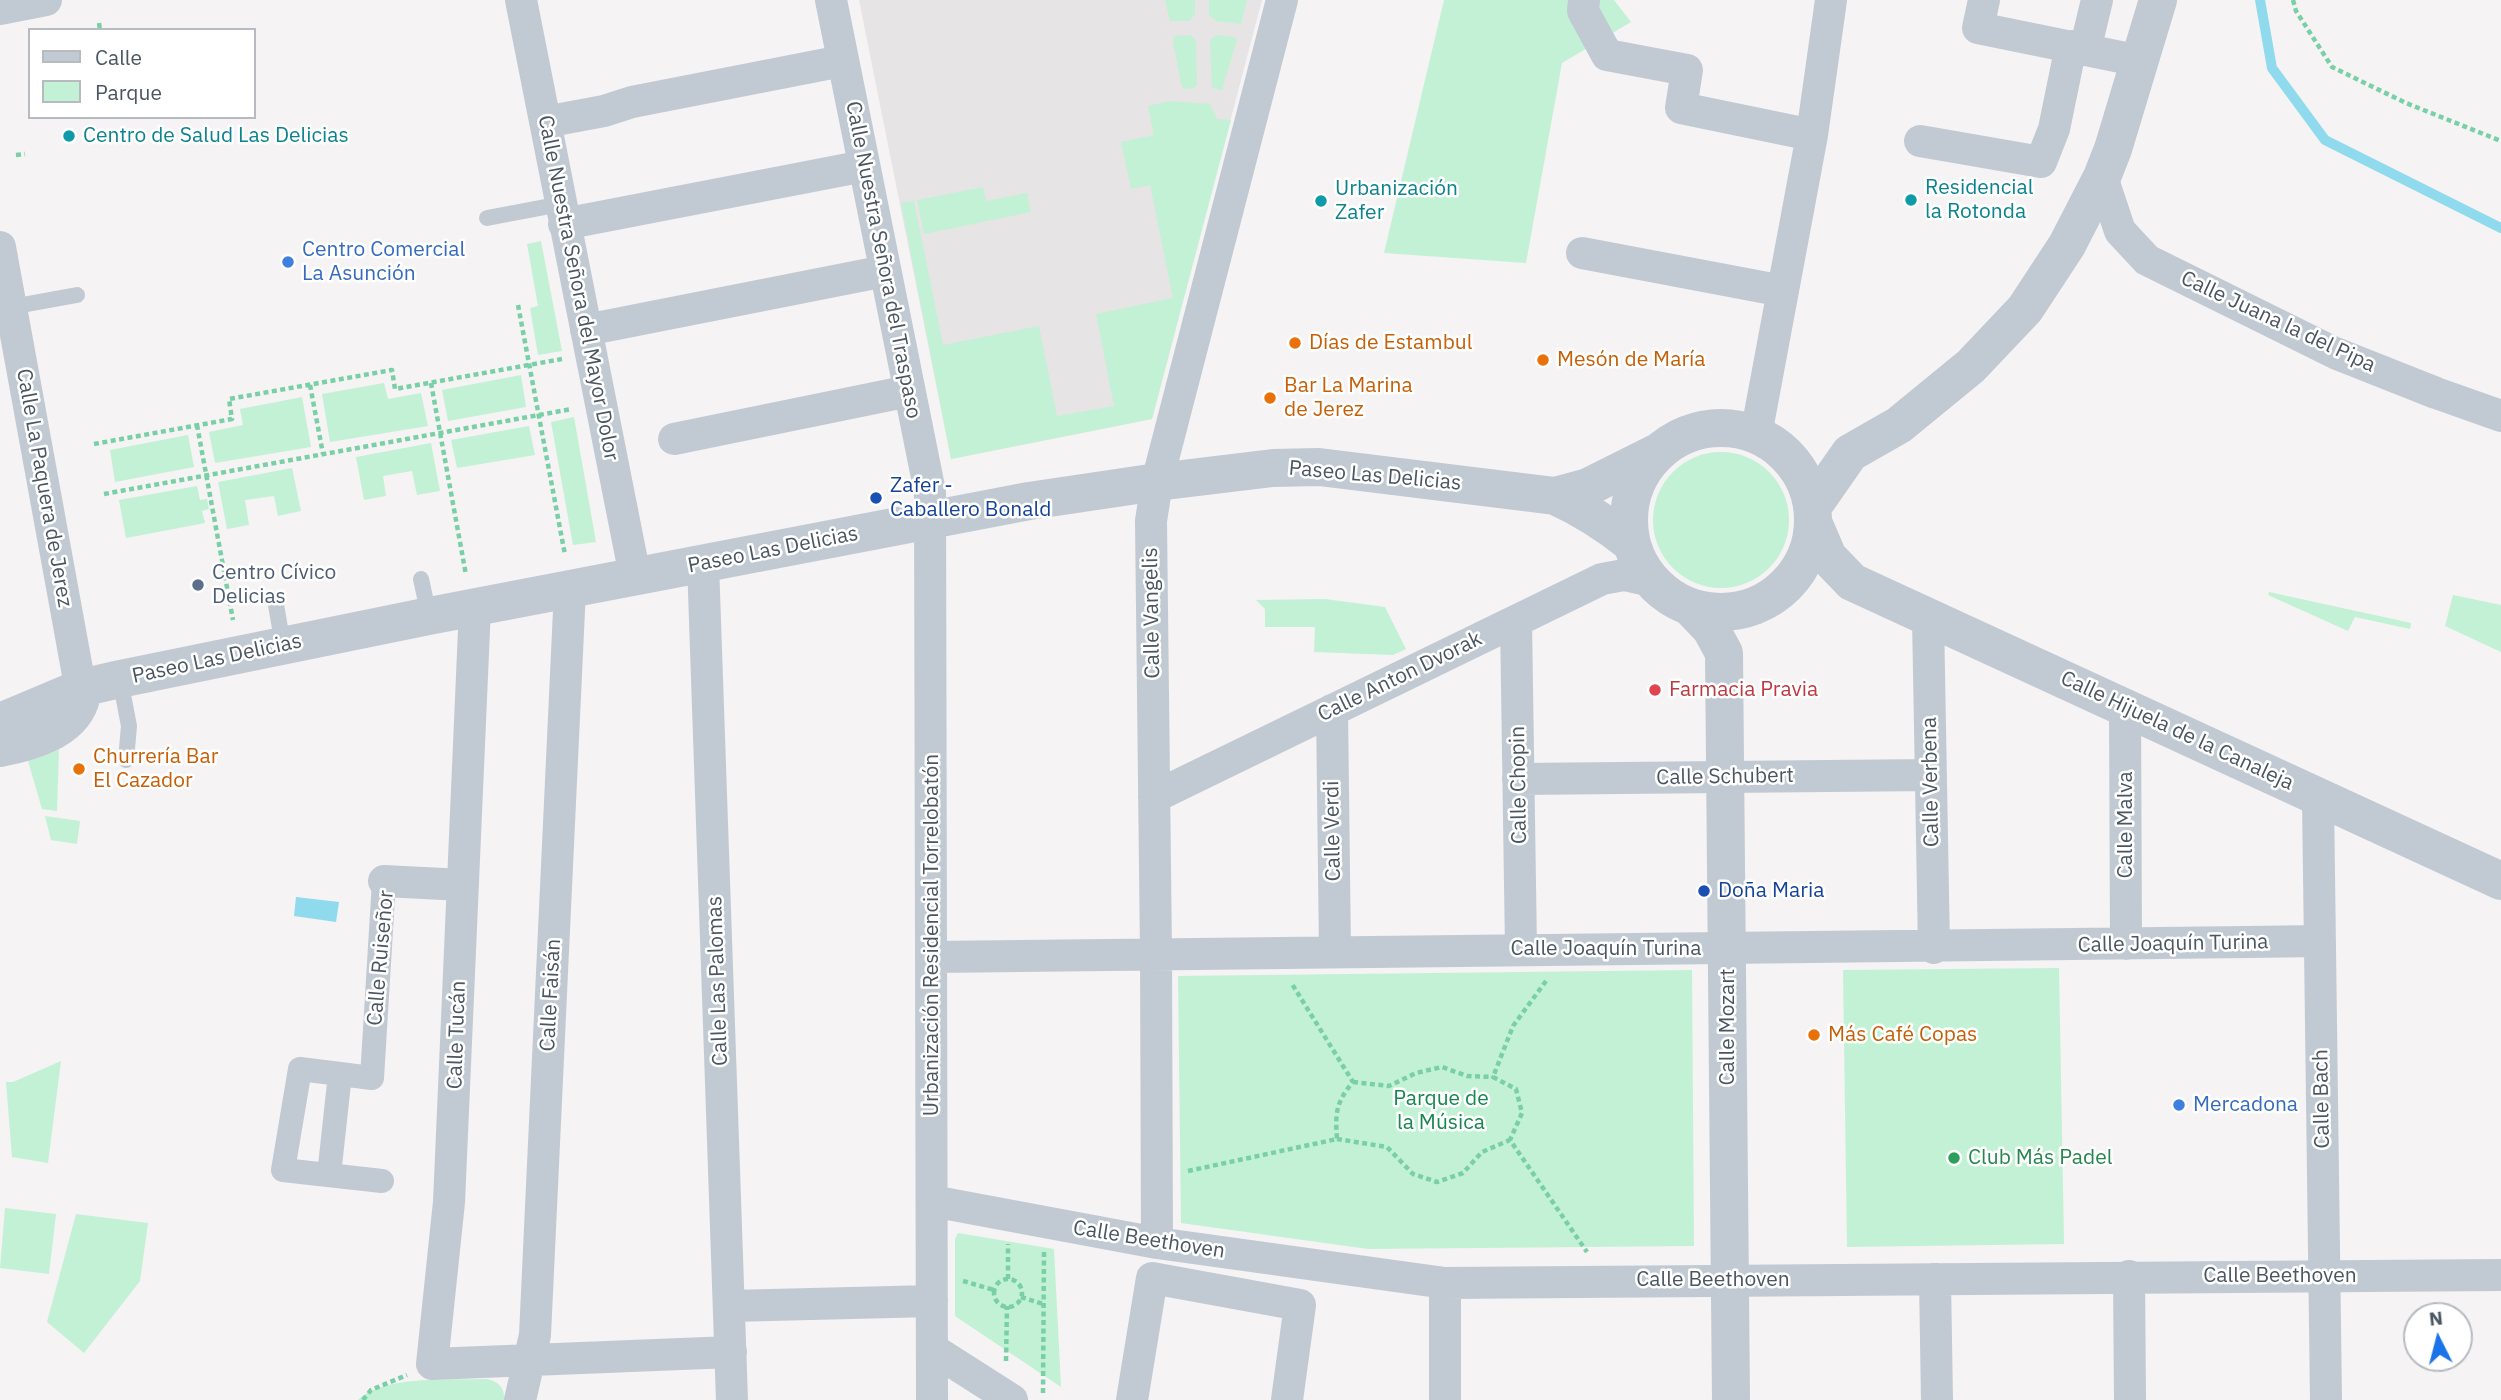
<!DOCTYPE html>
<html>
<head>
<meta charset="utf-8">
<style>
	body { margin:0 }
	#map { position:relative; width:2501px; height:1400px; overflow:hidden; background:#f5f3f3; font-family:"IBM Plex Sans",sans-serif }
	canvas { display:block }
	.legend { position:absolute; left:28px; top:28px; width:228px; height:91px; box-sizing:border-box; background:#fff; border:2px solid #b7bbc0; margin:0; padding:9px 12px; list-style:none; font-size:21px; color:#4a5661 }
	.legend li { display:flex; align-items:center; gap:14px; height:35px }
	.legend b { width:35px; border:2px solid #b7bbc0 }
	.north { position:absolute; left:2403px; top:1302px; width:70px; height:70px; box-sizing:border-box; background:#fff; border:2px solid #b7bbc0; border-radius:50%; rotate:354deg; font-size:19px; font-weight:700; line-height:28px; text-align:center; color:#4a5661 }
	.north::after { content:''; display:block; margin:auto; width:24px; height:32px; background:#1a73e8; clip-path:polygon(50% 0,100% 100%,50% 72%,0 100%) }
</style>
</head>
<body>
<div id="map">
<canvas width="2501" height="1400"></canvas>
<ul class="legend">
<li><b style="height:9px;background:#c1cad2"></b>Calle</li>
<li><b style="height:19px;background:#c3f1d5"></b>Parque</li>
</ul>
<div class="north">N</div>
</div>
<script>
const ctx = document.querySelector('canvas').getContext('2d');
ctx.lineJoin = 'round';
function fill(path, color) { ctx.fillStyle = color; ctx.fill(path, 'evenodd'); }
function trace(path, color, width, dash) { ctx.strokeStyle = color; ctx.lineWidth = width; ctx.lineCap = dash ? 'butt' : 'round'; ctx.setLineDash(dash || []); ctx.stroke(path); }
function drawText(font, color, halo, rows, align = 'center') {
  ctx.font = font + ' "IBM Plex Sans",sans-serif'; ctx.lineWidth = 5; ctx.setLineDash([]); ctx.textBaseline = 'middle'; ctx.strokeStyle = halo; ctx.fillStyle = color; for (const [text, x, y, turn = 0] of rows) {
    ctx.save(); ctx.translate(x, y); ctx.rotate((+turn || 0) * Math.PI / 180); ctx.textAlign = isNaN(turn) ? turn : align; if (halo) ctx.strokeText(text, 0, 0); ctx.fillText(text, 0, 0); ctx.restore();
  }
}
const education = new Path2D(`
	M 859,0 L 1262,0 L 1152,419 L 951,459 Z`);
const green = new Path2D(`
	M 1165,0 L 1195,0 L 1195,14 L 1189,21 L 1170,21 Z
	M 1209,0 L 1247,0 L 1241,24 L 1216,21 L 1209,15 Z
	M 1444,0 L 1614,0 L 1631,22 L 1562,63 L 1526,263 L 1384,253 Z
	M 1190,35 L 1196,40 L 1197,85 L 1194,88 L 1184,89 L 1181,84 L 1173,40 L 1175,36 Z
	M 1217,35 L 1234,37 L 1237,40 L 1222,90 L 1212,88 L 1210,40 Z
	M 1170,101 L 1210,104 L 1217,119 L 1231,120 L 1152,419 L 951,459 L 901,203 L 914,201 L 943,345 L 1039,326 L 1057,416 L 1114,406 L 1096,314 L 1173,298 L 1150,185 L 1131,189 L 1121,142 L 1154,135 L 1148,106 Z
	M 983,187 L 986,201 L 1027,193 L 1031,212 L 924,234 L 917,200 Z
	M 541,241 L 562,351 L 538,355 L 530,308 L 538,306 L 527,244 Z
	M 521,375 L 526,407 L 448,421 L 442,390 Z
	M 384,383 L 388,399 L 421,393 L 428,426 L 330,442 L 322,394 Z
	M 302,397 L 311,447 L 215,463 L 209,432 L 243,425 L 240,409 Z
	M 574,417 L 596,542 L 573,545 L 551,422 Z
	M 529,426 L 535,455 L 457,468 L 451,440 Z
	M 188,435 L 194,467 L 115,482 L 110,450 Z
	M 431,443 L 440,491 L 417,495 L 412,471 L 383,476 L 386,496 L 364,500 L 356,457 Z
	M1653 520a68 68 0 1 1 136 0a68 68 0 1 1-136 0Z
	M 292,468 L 301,511 L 278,516 L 274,496 L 245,500 L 249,525 L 227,529 L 218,482 Z
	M 197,486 L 200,500 L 207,499 L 209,509 L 202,511 L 205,523 L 126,538 L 119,500 Z
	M 2269,592 L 2411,623 L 2410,629 L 2355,617 L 2348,631 L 2268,595 Z
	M 2453,595 L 2501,605 L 2501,652 L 2445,626 Z
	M 1325,599 L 1385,607 L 1406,649 L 1393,655 L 1314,652 L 1315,627 L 1265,627 L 1265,609 L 1256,600 Z
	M 59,750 L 57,811 L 42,809 L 28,761 Z
	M 45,816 L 80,821 L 77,844 L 51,840 Z
	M 2059,968 L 2064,1244 L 1847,1247 L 1843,970 Z
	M 1692,970 L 1694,1246 L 1368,1249 L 1181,1223 L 1178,976 Z
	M 61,1061 L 48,1163 L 12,1157 L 6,1082 L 13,1082 Z
	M 5,1208 L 56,1214 L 49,1274 L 0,1268 Z
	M 76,1214 L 148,1223 L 140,1281 L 84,1353 L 47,1322 Z
	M 958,1233 L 1054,1249 L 1061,1387 L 955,1316 L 955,1239 Z
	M 487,1379 C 498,1381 505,1388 504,1400 L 358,1400 C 381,1375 453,1380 487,1379 Z`);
const water = new Path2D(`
	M 296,897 L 339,902 L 336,922 L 294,916 Z`);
const stream = new Path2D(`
	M 2260,0 L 2272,68 L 2325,140 L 2501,228`);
const path = new Path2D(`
	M 2293,0 L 2296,11 L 2332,67 L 2406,103 L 2501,141
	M 99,23 L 100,30
	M 16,155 L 25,154
	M 518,305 L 565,555
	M 431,383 L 466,575
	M 310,385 L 323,454
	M 197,425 L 233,620
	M 94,444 L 232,419 L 229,399 L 392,370 L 395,389 L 562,359
	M 104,494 L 572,409
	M 1546,981 L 1513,1026 L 1493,1077 L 1516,1089 L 1522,1113 L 1510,1140 L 1587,1252
	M 1353,1082 L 1389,1086 L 1416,1073 L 1442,1067 L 1467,1076 L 1493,1077
	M 1337,1139 L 1387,1147 L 1413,1174 L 1437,1182 L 1463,1173 L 1482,1152 L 1510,1140
	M 1188,1171 L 1337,1139 C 1335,1113 1336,1102 1353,1082 L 1292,984
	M 1008,1279 L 1008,1244
	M994 1293a14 14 0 1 1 28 0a14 14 0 1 1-28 0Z
	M 963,1281 L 994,1290
	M 1021,1297 L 1043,1304
	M 1006,1361 L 1007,1306
	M 1043,1393 L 1044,1251
	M 363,1400 L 371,1390 L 407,1375`);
const service = new Path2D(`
	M 487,218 L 561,204
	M 11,307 L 77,295
	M 421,579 L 429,616
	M 276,605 L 283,645
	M 120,679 L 129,726 L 126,760`);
const pedestrian = new Path2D(`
	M 329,1175 L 340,1074
	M 382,1181 L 283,1170 L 300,1069 L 372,1078 L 384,881`);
const minor = new Path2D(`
	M 521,0 L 635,576
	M 831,0 L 930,492 L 932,1400
	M 1584,0 L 1583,11 L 1607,55 L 1687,70 L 1681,108 L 1812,135
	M 1984,0 L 1978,28 L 2140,61
	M 0,9 L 46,0
	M 2085,50 L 2097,0
	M 545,122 L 604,111 L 632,102 L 842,61
	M 1920,141 L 2041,162 L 2054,129 L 2071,46
	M 2102,177 L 2120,231 L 2147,260 L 2335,353 L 2436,393 L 2501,416
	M 564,224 L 864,166
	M 0,247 L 83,702 C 72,734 31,745 0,751
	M 1582,253 L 1783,291
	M 586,330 L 885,271
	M 1756,435 L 1812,135 L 1831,0
	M 674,439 L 909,391
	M 703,563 L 732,1400
	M 475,607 L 449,1202 L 432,1364 L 731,1352
	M 1928,617 L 1934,948
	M 1516,621 L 1521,949
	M 2125,706 L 2126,944
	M 1332,710 L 1335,952
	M 1518,779 L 1931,775
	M 1154,797 L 1602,579 L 1624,575 L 1651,581
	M 2318,798 L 2326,1400
	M 384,881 L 463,885
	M 933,957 C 1396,951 1858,948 2320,941
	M 932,1201 L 1157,1243 L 1445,1283 L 2501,1275
	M 1157,1243 L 1156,954 L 1151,521 L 1157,482 L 1282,0
	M 2129,1276 L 2130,1400
	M 1935,1279 L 1937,1400
	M 1445,1283 L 1445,1400
	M 730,1306 L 932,1301
	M 932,1349 L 1012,1400
	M 520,1400 L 535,1335 L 570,589
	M 1132,1400 L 1152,1278 L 1300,1305 L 1287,1400`);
const tertiary = new Path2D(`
	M1629 520a92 92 0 1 1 184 0a92 92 0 1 1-184 0Z
	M 1555,496 L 1588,487 L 1656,453
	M 1813,506 L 1850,453 L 1899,425 L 1971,366 L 2025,309 L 2067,245 L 2102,177 L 2113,149 L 2158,0
	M 1813,522 L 1828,557 L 1852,582 L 2501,881
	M 1690,607 L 1711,629 L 1724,653 L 1731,1400
	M 0,722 L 81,688 L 120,679 L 429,616 L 1029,501 L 1157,482 L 1273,468 L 1319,467 L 1555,496 C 1584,509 1607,524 1632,544`);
const markers = [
	[69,136,7,"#0f9aa8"],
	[1911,200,7,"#0f9aa8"],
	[1321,201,7,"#0f9aa8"],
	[288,262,7,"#3f7fe0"],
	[1295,343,7,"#e8710a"],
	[1543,360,7,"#e8710a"],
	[1270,398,7,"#e8710a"],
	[876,498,7,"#1a4fb4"],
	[198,585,7,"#5c6f8a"],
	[1655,690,7,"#e0444e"],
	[79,769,7,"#e8710a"],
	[1704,891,7,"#1a4fb4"],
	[1814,1035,7,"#e8710a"],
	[2179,1105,7,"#3f7fe0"],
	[1954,1158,7,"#2e9e5b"]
];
const cultureNames = [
	["Centro de Salud Las Delicias",83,136],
	["Residencial",1925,188],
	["la Rotonda",1925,212],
	["Urbanización",1335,189],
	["Zafer",1335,213]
];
const shopNames = [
	["Centro Comercial",302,250],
	["La Asunción",302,274],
	["Mercadona",2193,1105]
];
const streetNames = [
	["Calle Nuestra Señora del Traspaso",883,260,79],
	["Calle Nuestra Señora del Mayor Dolor",578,288,79],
	["Calle Juana la del Pipa",2278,322,25],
	["Paseo Las Delicias",1375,476,5],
	["Calle La Paquera de Jerez",44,488,80],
	["Paseo Las Delicias",773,550,-11],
	["Calle Vangelis",1152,613,-91],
	["Paseo Las Delicias",217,659,-12],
	["Calle Anton Dvorak",1400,677,-26],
	["Calle Hijuela de la Canaleja",2177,731,25],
	["Calle Schubert",1725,777,-1],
	["Calle Verbena",1931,782,-91],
	["Calle Chopin",1519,785,-91],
	["Calle Malva",2126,825,-90],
	["Calle Verdi",1333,831,-91],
	["Urbanización Residencial Torrelobatón",932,935,-90],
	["Calle Joaquín Turina",2173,944,-1],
	["Calle Joaquín Turina",1606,949],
	["Calle Ruiseñor",381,958,-85],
	["Calle Las Palomas",718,981,-92],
	["Calle Faisán",551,995,-87],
	["Calle Mozart",1728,1027,-90],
	["Calle Tucán",457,1035,-88],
	["Calle Bach",2322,1099,-91],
	["Calle Beethoven",1149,1240,9],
	["Calle Beethoven",2280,1276],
	["Calle Beethoven",1713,1280]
];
const foodNames = [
	["Días de Estambul",1309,343],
	["Mesón de María",1557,360],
	["Bar La Marina",1284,386],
	["de Jerez",1284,410],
	["Churrería Bar",93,757],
	["El Cazador",93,781],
	["Más Café Copas",1828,1035]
];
const transitNames = [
	["Zafer -",890,486],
	["Caballero Bonald",890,510],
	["Doña Maria",1718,891]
];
const serviceNames = [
	["Centro Cívico",212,573],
	["Delicias",212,597]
];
const healthNames = [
	["Farmacia Pravia",1669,690]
];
const parkNames = [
	["Parque de",1441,1099],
	["la Música",1441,1123]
];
const leisureNames = [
	["Club Más Padel",1968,1158]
];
fill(education, '#e6e4e5');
fill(green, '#c3f1d5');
fill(water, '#90daee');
trace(stream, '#90daee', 10);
trace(path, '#7ad0a6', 4.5, [5, 3.5]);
trace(service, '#c1cad2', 16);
trace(pedestrian, '#c1cad2', 24);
trace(minor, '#c1cad2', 32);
trace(tertiary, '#c1cad2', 38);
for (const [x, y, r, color] of markers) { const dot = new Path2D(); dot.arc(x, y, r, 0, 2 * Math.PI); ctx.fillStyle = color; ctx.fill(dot); trace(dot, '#fff', 2.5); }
drawText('21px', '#0d838f', '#fff', cultureNames, 'left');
drawText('21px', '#366cbe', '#fff', shopNames, 'left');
drawText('21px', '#4a5661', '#fff', streetNames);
drawText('21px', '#c56008', '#fff', foodNames, 'left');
drawText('21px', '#164399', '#fff', transitNames, 'left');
drawText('21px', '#4e5e75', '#fff', serviceNames, 'left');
drawText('21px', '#be3a42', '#fff', healthNames, 'left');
drawText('21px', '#17864f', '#fff', parkNames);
drawText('21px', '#27864d', '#fff', leisureNames, 'left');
</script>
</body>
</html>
